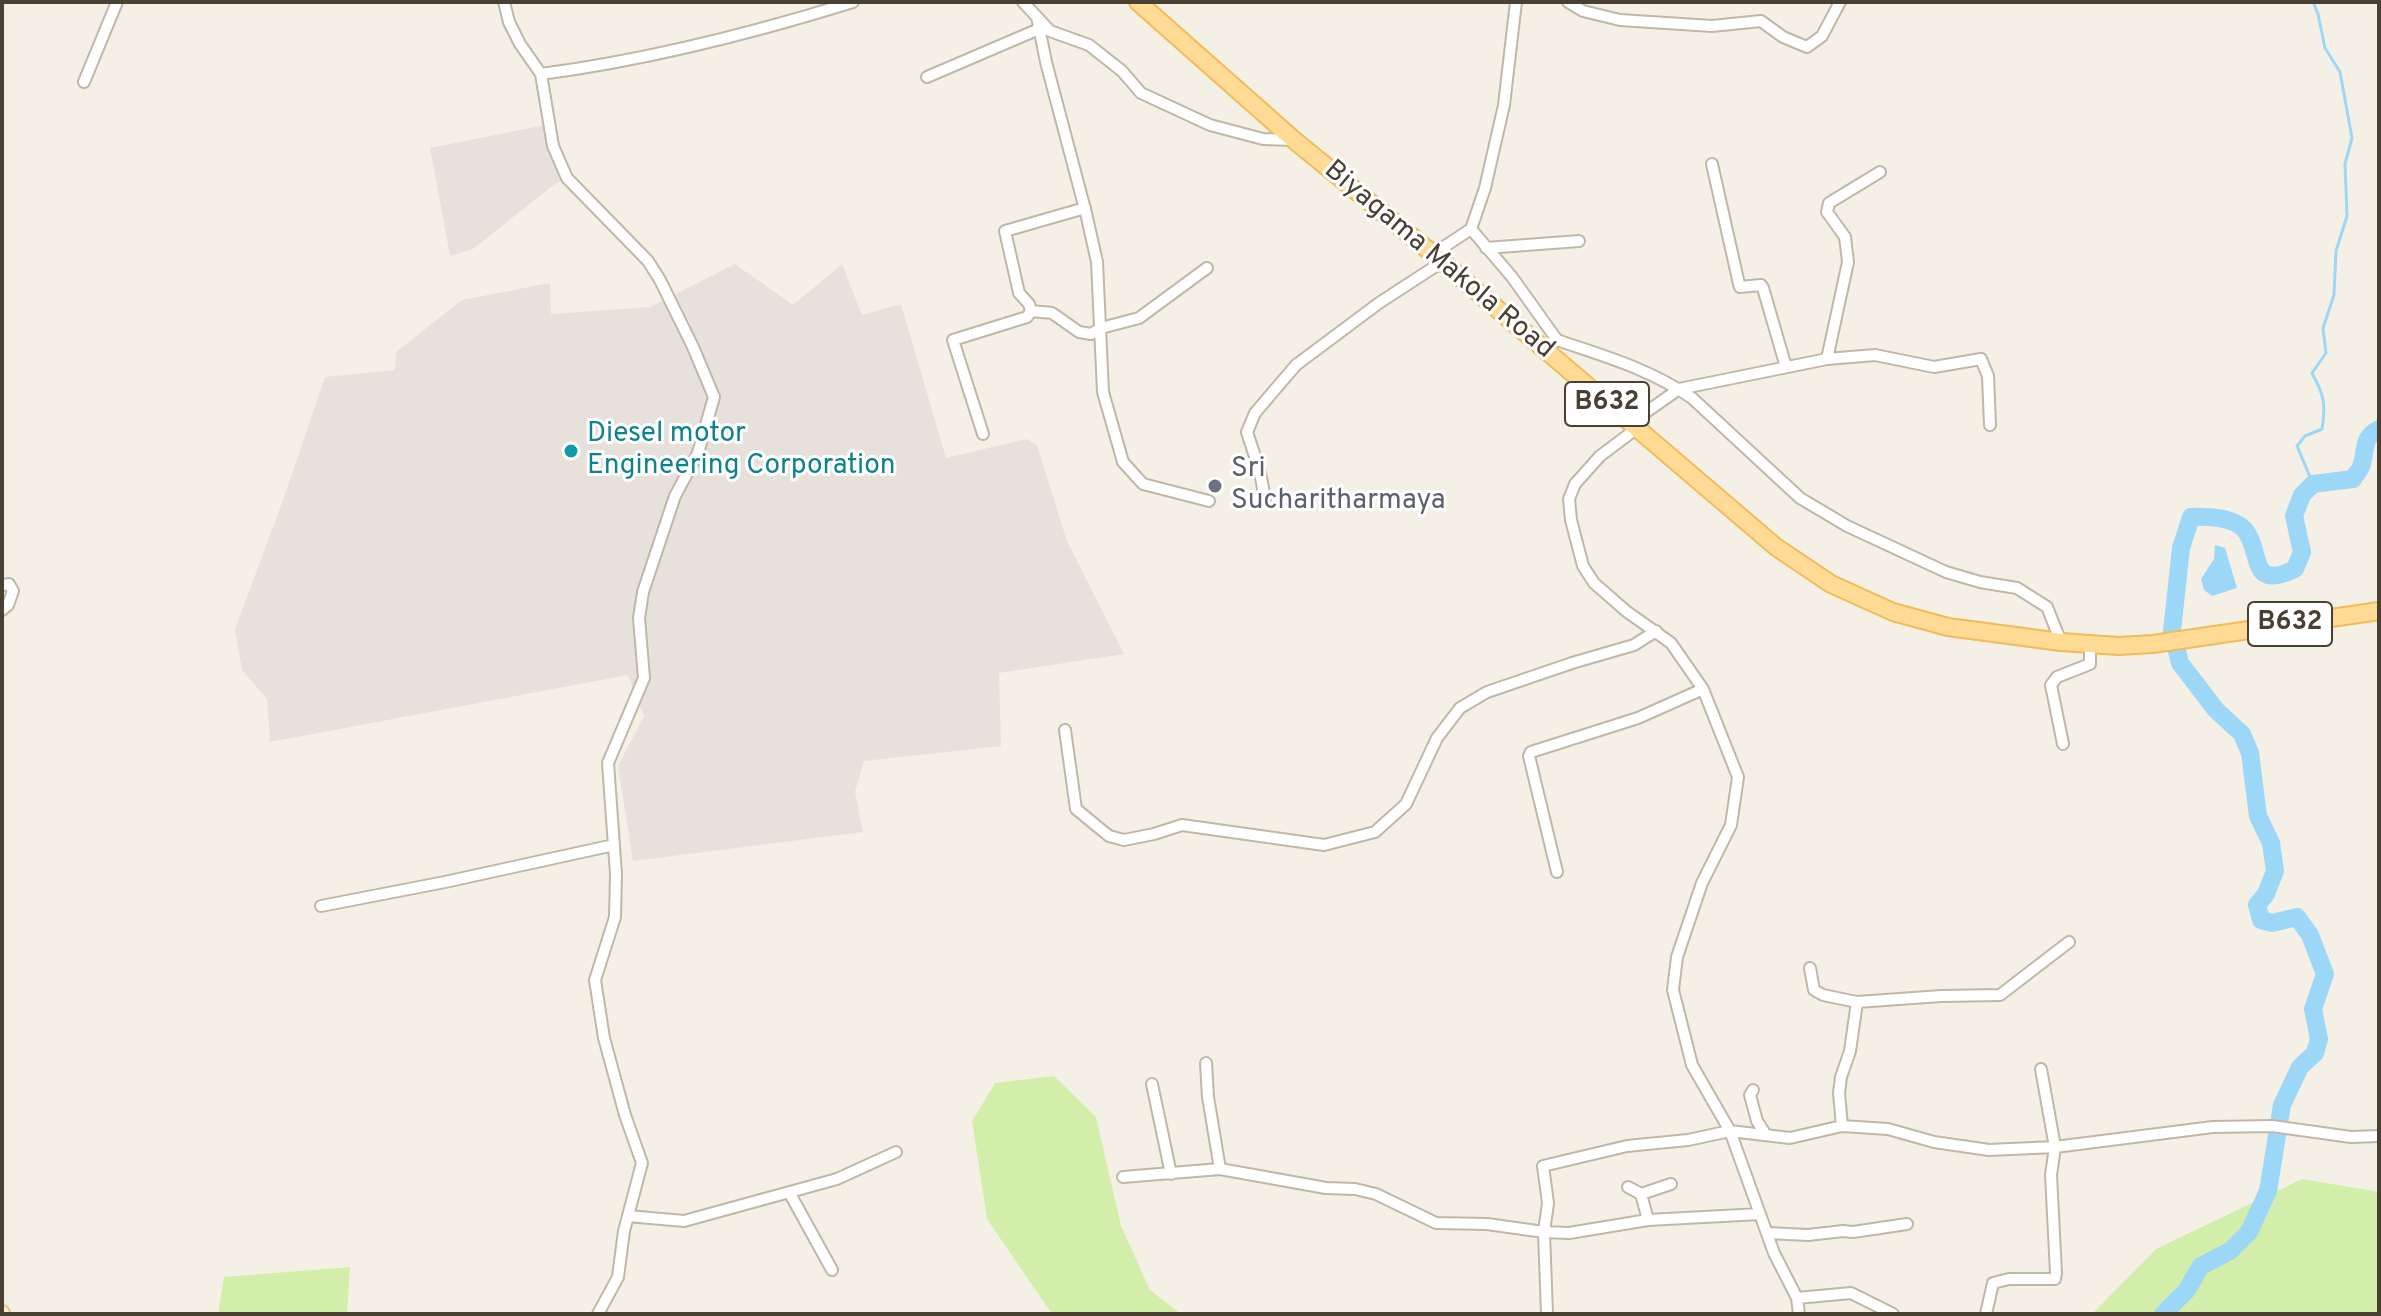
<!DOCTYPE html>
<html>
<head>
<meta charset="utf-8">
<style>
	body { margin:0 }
	#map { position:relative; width:2381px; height:1316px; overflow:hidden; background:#f5f0e6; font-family:Overpass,sans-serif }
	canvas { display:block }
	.frame { position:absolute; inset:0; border:4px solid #494034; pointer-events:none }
</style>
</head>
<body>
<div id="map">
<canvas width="2381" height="1316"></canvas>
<div class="frame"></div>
</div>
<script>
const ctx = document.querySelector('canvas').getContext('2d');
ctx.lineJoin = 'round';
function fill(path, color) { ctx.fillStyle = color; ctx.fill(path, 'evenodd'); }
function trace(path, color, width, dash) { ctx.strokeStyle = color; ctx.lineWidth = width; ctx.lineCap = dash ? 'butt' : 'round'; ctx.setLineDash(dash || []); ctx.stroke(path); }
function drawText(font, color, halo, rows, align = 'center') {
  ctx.font = font + ' Overpass,sans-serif'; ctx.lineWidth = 6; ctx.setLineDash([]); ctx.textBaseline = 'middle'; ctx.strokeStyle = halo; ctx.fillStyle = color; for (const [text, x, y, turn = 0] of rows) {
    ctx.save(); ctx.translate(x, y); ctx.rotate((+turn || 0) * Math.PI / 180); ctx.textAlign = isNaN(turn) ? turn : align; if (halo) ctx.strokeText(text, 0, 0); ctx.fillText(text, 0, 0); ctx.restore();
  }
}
const industrial = new Path2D(`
	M 550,124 L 566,178 L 551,187 L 473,249 L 450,256 L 430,148 Z
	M 735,264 L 793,305 L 842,264 L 862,315 L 901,304 L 946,458 L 1027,439 L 1037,445 L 1067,541 L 1124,654 L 999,673 L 1001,746 L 864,761 L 855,792 L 863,832 L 633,861 L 618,766 L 644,716 L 628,675 L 270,742 L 267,699 L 242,670 L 235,629 L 282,503 L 325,377 L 395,370 L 396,352 L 462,300 L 550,283 L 551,314 L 650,307 Z`);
const green = new Path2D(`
	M 1054,1076 L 1096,1117 L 1121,1226 L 1150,1290 L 1181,1314 L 1052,1314 L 987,1219 L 972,1121 L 995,1083 Z
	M 2302,1179 L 2379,1192 L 2379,1314 L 2092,1314 L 2156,1249 Z
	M 350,1267 L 347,1314 L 218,1314 L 224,1277 Z`);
const water = new Path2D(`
	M 2215,545 L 2225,548 L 2237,588 L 2212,596 L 2204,590 L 2201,579 L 2214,559 Z`);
const stream = new Path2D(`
	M 2378,2 L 2379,3
	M 2313,484 L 2297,446 L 2305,436 L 2322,429 C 2326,404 2324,395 2312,373 L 2326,353 L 2323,328 L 2334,295 L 2336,251 L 2347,216 L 2345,164 L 2352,138 L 2340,72 L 2325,48 L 2318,14 L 2313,2`);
const river = new Path2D(`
	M 2163,1314 L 2186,1291 L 2201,1266 L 2230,1251 L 2249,1232 L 2268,1191 L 2282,1105 L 2300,1067 L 2315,1053 L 2319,1039 L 2313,1009 L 2325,974 L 2310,935 L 2297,917 L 2272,923 L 2261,920 L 2257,905 L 2266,894 L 2275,871 L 2271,843 L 2258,816 L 2250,753 L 2242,734 L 2216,710 L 2180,663 L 2172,631 L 2181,548 L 2191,517 C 2206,516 2233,517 2244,529 C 2263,550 2247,592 2295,569 L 2302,552 L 2294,516 L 2302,495 L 2313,484 L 2353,479 C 2355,475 2359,471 2361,467 C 2367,451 2361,438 2379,429`);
const street = new Path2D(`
	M 504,2 L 509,22 L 520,44 L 541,74 L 553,146 L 567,178 L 648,261 L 660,280 L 693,347 L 714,397 L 698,453 L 675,496 L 643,592 L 639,618 L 644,678 L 608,763 L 616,874 L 615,917 L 595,980 L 604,1038 L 625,1115 L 642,1163 L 624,1231 L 618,1277 L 598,1314
	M 1023,2 L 1050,31 L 1089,45 L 1122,71 L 1141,93 L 1210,125 L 1263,139 L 1294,140
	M 1568,2 L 1583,11 L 1620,20 L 1712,26 L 1761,21 L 1783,37 L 1807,47 L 1822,36 L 1840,2
	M 1037,17 L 1046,62 L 1086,213 L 1097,262 L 1103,392 L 1123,462 L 1143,484 L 1209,501
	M 541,74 C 648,60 750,34 853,2
	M 927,77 L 1039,29
	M 84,82 L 117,2
	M 1712,164 L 1739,284 L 1740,287 L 1761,285 L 1763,288 L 1786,367
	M 1471,229 L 1512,277 L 1557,340 L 1552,344
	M 1486,248 L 1579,241
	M 1433,254 L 1471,229 L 1485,188 L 1504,105 L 1516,2
	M 1031,311 L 1052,313 L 1079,332 L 1091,334 L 1101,328 L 1139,318 L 1207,268
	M 1557,340 C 1606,357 1648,368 1692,398 L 1800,498 L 1847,526 L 1946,572 L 1980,582 L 2017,588 L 2047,607 L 2061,642
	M 1827,359 L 1848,262 L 1845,237 L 1827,212 L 1829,203 L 1880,172
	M 1990,425 L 1988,376 L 1981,359 L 1934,367 L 1875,355 L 1827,359 L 1679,389 L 1642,415 L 1636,429 L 1600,456 L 1575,484 L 1569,499 L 1571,520 L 1583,566 L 1594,583 L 1626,611 L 1671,643 L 1703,689 L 1738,777 L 1731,825 L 1702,883 L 1677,957 L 1673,990 L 1692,1065 L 1730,1131 L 1790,1138 L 1842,1126 L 1888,1129 L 1934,1142 L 1989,1150 L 2055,1147 L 2213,1127 L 2272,1126 L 2351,1137 L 2379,1136
	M 983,434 L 953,340 L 1027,317 L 1031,311 L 1029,304 L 1019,293 L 1005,231 L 1085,208
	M 1265,499 L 1260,472 L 1247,432 L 1255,413 L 1296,365 L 1379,303 L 1442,262
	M 2,585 L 9,584 L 13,591 L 8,605 L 2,610
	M 1065,730 L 1076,809 L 1109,836 L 1124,840 L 1154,834 L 1182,825 L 1324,845 L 1375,832 L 1406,804 L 1437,738 L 1460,708 L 1487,692 L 1572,663 L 1634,645 L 1656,631
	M 2063,744 L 2051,685 L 2057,677 L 2090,664 L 2090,645
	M 1557,872 L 1529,756 L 1531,752 L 1638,718 L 1703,689
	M 321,906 L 445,882 L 614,845
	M 1810,968 L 1814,990 L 1823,995 L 1857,1002
	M 1206,1063 L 1208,1097 L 1220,1169
	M 1152,1084 L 1171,1174
	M 1753,1090 L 1750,1095 L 1757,1121 L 1766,1135
	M 1842,1126 L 1839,1093 L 1841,1077 L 1850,1051 L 1857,1002 L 1941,996 L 2000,995 L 2069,942
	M 1123,1177 L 1220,1169 L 1326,1188 L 1355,1189 L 1376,1194 L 1436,1223 L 1487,1224 L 1544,1232 L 1548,1203 L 1543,1166 L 1627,1146 L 1688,1140 L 1730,1131 L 1774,1253 L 1797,1298 L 1799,1314
	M 1628,1187 L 1641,1194 L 1648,1220
	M 789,1192 L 832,1270
	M 1641,1194 L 1671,1184
	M 628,1216 L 684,1221 L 837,1179 L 896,1152
	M 1767,1233 L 1808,1235 L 1843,1231 L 1853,1232 L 1907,1224
	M 1797,1298 L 1851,1293 L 1893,1314
	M 1547,1314 L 1544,1232 L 1569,1233 L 1648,1220 L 1760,1214
	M 1986,1314 L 1993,1283 L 2009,1279 L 2055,1279 L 2056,1273 L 2051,1175 L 2055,1147 L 2041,1069`);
const secondary = new Path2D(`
	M 2,1313 L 2,1314`);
const primary = new Path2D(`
	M 1138,2 L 1294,140 L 1433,254 L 1776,547 L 1831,584 L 1893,612 L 1948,627 L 2061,642 L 2118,646 L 2153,644 L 2379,611`);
const markers = [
	[571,451,8,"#0f9aa8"],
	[1215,486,8,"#6b7280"]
];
const shields = [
	[1607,404,84],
	[2290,624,84]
];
const shieldNames = [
	["B632",1607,404],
	["B632",2290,624]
];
const streetNames = [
	["Biyagama Makola Road",1438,261,40]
];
const cultureNames = [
	["Diesel motor",587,435],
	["Engineering Corporation",587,467]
];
const worshipNames = [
	["Sri",1231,470],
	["Sucharitharmaya",1231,502]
];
fill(industrial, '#e7e1db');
fill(green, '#d3eeaa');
fill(water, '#9cd7f8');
trace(stream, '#9cd7f8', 3);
trace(river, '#9cd7f8', 18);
trace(street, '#c1b7a8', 14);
trace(secondary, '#ddc593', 18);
trace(primary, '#f1bb58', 20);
trace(street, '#fff', 10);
trace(secondary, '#ffeec6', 14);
trace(primary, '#ffdb95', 16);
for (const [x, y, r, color] of markers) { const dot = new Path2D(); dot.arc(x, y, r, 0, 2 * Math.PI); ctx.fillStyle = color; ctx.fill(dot); trace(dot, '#fff', 3); }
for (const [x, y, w] of shields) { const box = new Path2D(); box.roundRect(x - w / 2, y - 22, w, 44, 6); ctx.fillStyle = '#fff'; ctx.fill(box); trace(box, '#494034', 2); }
drawText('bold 26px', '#494034', null, shieldNames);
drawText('28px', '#494034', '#fff', streetNames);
drawText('28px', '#0d838f', '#fff', cultureNames, 'left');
drawText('28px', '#5b616d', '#fff', worshipNames, 'left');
</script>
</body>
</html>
